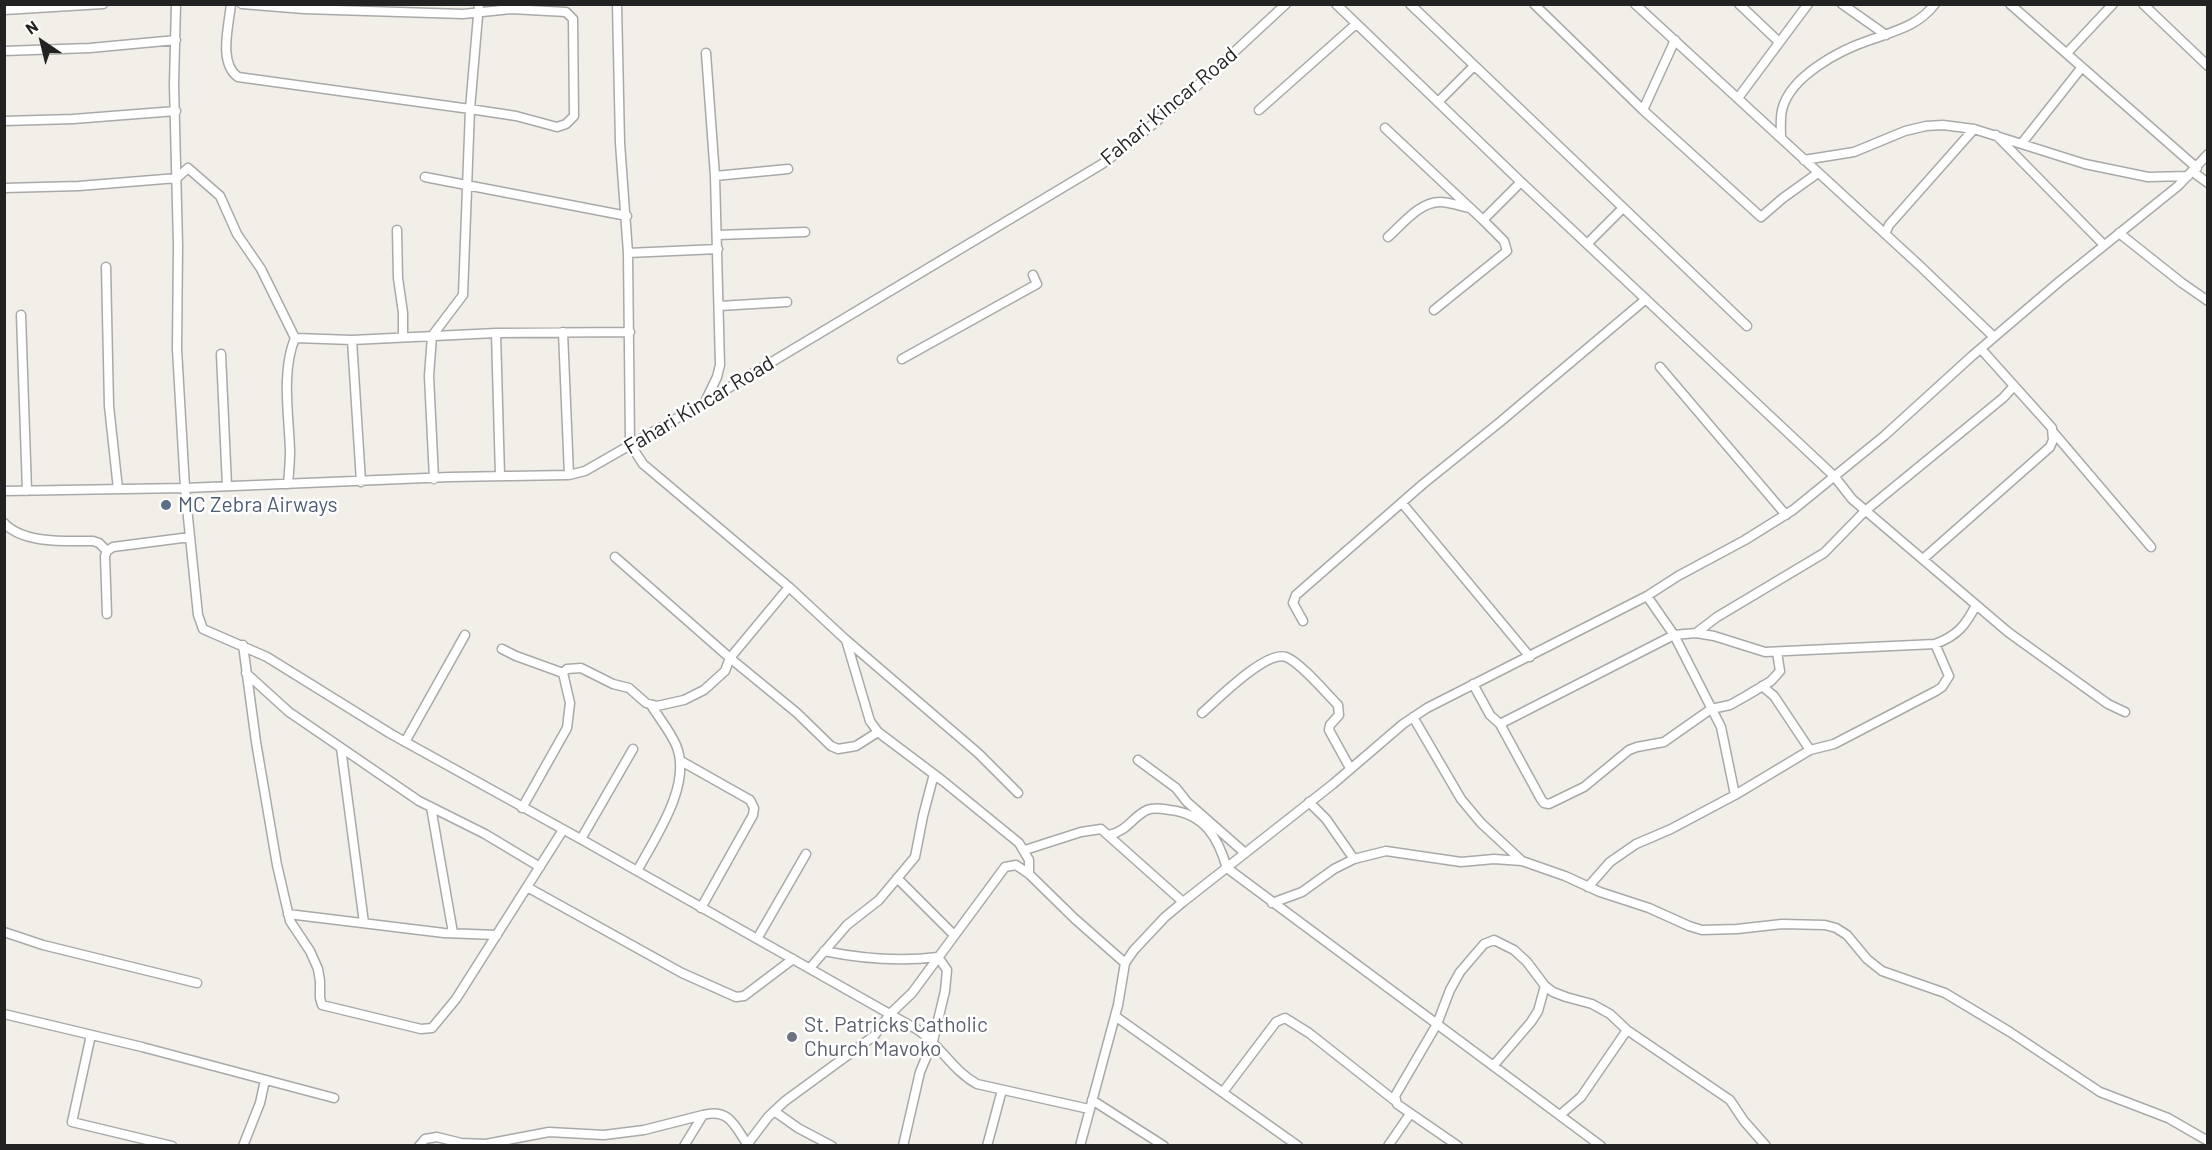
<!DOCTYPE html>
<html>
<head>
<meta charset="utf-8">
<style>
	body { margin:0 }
	#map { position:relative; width:2212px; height:1150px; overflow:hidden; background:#f2efe9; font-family:Barlow,sans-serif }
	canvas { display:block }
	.frame { position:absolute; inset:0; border:6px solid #222; pointer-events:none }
	.north { position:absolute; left:12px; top:12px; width:60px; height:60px; -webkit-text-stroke:4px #fff; paint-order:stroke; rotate:325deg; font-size:16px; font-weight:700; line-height:24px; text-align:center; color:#222 }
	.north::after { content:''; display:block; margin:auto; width:21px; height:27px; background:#222; clip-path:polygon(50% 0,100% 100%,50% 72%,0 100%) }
</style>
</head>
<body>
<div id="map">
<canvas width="2212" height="1150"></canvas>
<div class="frame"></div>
<div class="north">N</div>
</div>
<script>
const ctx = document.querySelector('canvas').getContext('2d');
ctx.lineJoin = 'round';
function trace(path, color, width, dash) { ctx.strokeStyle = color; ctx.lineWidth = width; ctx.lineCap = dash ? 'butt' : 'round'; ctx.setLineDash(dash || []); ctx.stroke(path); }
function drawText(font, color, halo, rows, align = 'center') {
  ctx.font = font + ' Barlow,sans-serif'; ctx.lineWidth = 5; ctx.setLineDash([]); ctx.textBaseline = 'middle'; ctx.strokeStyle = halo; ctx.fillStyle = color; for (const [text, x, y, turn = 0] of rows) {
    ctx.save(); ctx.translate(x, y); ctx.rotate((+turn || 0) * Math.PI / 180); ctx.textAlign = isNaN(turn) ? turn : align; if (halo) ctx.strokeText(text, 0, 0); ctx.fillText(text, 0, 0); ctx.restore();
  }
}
const minor = new Path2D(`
	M 176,4 L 174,85 L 178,246 L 177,349 L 185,488 L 198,615 L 203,629 L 267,657 L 391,734 L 586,842 L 918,1030 C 940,1045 953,1071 977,1084 L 1089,1109
	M 231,4 C 229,25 218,63 238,77 L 470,109 L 516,116 L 557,127 L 566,124 L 574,116 L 573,19 L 566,12 L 511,9 L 463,14 L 304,9 L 242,4
	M 617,4 L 620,143 L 628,253 L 630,444 L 643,464 L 789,587 L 845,639 L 978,753 L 1018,793
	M 1336,4 L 1521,182 L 1834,476 L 1852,499 L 2008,632 L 2108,704 L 2125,712
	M 1410,4 L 1747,326
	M 1534,4 L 1643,110 L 1761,217 L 1783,198 L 1818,173
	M 1635,4 L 1919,265 L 1994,337
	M 1739,4 L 1779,42
	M 1842,4 L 1886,35
	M 2010,4 L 2197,168
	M 2143,4 L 2208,66
	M 4,10 L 103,4
	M 4,51 L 90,48 L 176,40
	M 2067,53 L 2113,4
	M 1738,98 L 1808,4
	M 1438,102 L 1474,66
	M 1259,110 L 1356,24
	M 1643,110 L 1675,40
	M 4,121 L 73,119 L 176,111
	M 1385,128 L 1483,220 L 1521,182
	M 1996,135 L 2104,245
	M 1781,138 C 1781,130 1780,119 1782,110 C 1790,76 1840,50 1870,40 C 1895,31 1918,26 1935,4
	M 2022,143 L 2082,67
	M 1804,160 L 1854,152 L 1905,131 L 1926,126 L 1943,125 L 1974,129 L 2085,164 L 2148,177 L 2188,176
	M 2193,172 L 2208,183
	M 715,176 L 788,169
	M 425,177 L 627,216
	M 4,188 L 79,186 L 177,178 L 188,168 L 220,196 L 237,234 L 261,269 L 295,338 C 281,372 289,415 290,451 C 290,462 289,473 288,484
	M 397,230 L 398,278 L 403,313 L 403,336
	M 2119,233 L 2182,283 L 2208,301
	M 1885,234 L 1889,225 L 1974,129
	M 717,235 L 805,232
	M 1388,237 C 1402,225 1419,202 1440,202 C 1449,202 1460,206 1469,208
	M 1588,243 L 1623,208
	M 628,253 L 718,249
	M 106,267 L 109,406 L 118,489
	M 719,306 L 787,302
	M 1434,310 L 1507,251 L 1504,241 L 1483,220
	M 21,315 L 27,491
	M 563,332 L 569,475
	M 496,333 L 500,476
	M 295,338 L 352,340 L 496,333 L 630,332
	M 352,340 L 361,482
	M 221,354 L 227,486
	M 902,359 L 1037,284 L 1033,275
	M 1660,367 L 1786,515
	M 705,402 L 717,377 L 720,365 L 715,176 L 706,53
	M 2054,433 L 2151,547
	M 434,479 L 429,376 L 432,336 L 463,295 L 470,109 L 479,4
	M 4,491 L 185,488 L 450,477 L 569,475 L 585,471 L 705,402 L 1102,164 C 1168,116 1226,59 1286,4
	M 1402,503 L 1530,657
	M 4,523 C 23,544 67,541 93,541 L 99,543 L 107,551
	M 615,557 L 730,658 L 797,713 L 831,746 L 838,749 L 856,746 L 878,732
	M 1923,559 L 2050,447 L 2053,440 L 2052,428 L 1981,349
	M 1647,596 L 1674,635 L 1721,727 L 1735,795
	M 107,614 L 105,556 L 107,551 L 113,547 L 190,537
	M 1303,621 L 1293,603 L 1296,595 L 1423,484 L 1500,422 L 1646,299
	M 1696,633 L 1717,617 L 1824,553 L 1865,511 L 2003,398 L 2014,386
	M 846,640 L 870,721 L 878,732 L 943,781 L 1019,843 L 1029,860 L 1029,874
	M 243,645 L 256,742 L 277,865 L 290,921 L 310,951 L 318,969 L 320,981 L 320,998 L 322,1005 L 421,1029 L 432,1028 L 456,999 L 563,830
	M 502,649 L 516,656 L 563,673 L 567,669 L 581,668 L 613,684 L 629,688 L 646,703 L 657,706 L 684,700 L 704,690 L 725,671 L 730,658 L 789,587
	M 246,673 L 289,712 L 419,801 L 485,834 L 540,867
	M 1473,684 L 1490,715 L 1500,724 L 1541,799 L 1544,803 L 1549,804 L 1584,787 L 1629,750 L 1637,747 L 1664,742 L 1711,709 L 1730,705 L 1746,696 L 1771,681 L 1780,671 L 1777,652
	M 1762,686 L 1774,696 L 1810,750
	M 1202,713 C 1217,700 1266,650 1286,657 C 1300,662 1326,693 1338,705 L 1339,715 L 1330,725 L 1329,730 L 1350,768
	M 1413,717 L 1461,799 L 1481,823 L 1522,861
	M 1500,724 L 1674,635 L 1696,633 L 1714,636 L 1765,652 L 1935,644 C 1957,636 1966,625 1976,605
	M 405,742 L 465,635
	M 341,748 L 364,923
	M 1138,760 L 1176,788 L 1187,802 L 1245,853
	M 681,761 L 750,800 L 754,808 L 753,815 L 701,908
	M 1309,802 L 1326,819 L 1354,859
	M 431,807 L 453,933
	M 522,808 L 567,728 L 570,703 L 563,673
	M 1109,835 C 1129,830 1132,817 1147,810 C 1155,807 1163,809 1170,810 C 1205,814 1218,838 1227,868 L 1601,1146
	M 581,839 L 633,749
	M 1025,850 L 1081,832 L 1101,829 L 1183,902
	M 637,871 C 655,838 693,784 676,745 C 670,731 659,718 651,705
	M 897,878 L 954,935
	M 527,887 L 682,973 L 736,997 L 744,996 L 793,959
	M 1588,887 L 1610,862 L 1636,844 L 1671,829 L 1735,795 L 1810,750 L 1834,744 L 1936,691 L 1942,687 L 1949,676 L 1935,644
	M 1272,903 L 1302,892 L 1334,869 L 1354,859 L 1386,851 L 1461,862 L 1494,859 L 1522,861 L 1565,876 L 1600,892 L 1649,908 L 1689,926 L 1702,930 L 1737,929 L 1782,924 L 1825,925 L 1836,928 L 1847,935 L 1867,959 L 1882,971 L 1945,993 L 2010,1032 L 2100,1092 L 2168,1118 L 2208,1141
	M 288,914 L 444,933 L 497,935
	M 4,932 L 43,945 L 197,983
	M 757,939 L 806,854
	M 824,951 C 863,959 898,962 938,957 L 947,970 L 945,991 L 933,1041 L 920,1072 L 903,1146
	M 810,968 L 847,925 L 879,900 L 915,857 L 923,816 L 934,774
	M 4,1014 L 142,1047 L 334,1098
	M 1115,1016 L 1298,1146
	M 91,1035 L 72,1122 L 172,1146
	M 1494,1065 L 1531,1022 L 1538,1011 L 1545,986
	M 1223,1092 L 1276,1022 L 1285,1018 L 1309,1033 L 1394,1100
	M 1092,1100 L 1164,1146
	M 774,1111 L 798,1128 L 832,1146
	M 1560,1115 L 1581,1097 L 1627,1030
	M 243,1146 L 260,1103 L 265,1080
	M 419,1146 L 425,1139 L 437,1137 L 461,1143 L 486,1144 L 549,1132 L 604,1135 L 644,1130 L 703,1115
	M 684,1146 L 703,1115 C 729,1108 735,1126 747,1144
	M 746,1146 L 768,1117 L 785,1101 L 874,1036 L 890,1014 L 912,993 L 1005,867 L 1016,865 L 1029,874 L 1075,919 L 1125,963
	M 987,1146 L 1002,1090
	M 1080,1146 L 1118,1005 L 1125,963 L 1134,950 L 1165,917 L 1183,902 L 1333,784 L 1403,724 L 1427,708 L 1647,596 L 1678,576 L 1745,540 L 1793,510 L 1884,436 L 1972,356 L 2060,281 L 2178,186 L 2208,154
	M 1388,1146 L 1410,1114
	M 1458,1146 L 1397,1104 L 1395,1096 L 1437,1024 L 1450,990 L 1460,972 L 1484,944 L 1494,940 L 1514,950 L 1527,962 L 1545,986 L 1553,992 L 1566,997 L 1592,1004 L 1610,1014 L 1627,1030 L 1730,1100 L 1744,1121 L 1766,1146`);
const markers = [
	[166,505,6,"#5c6f8a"],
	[792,1037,6,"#6b7280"]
];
const streetNames = [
	["Fahari Kincar Road",1169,106,-40],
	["Fahari Kincar Road",699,405,-31]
];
const serviceNames = [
	["MC Zebra Airways",178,505]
];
const worshipNames = [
	["St. Patricks Catholic",804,1025],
	["Church Mavoko",804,1049]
];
trace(minor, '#a9a9a9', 11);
trace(minor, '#fff', 8);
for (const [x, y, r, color] of markers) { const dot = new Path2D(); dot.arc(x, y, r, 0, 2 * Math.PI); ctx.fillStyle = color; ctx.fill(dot); trace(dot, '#fff', 2); }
drawText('21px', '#222', '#fff', streetNames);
drawText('21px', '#4e5e75', '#fff', serviceNames, 'left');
drawText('21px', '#5b616d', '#fff', worshipNames, 'left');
</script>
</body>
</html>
